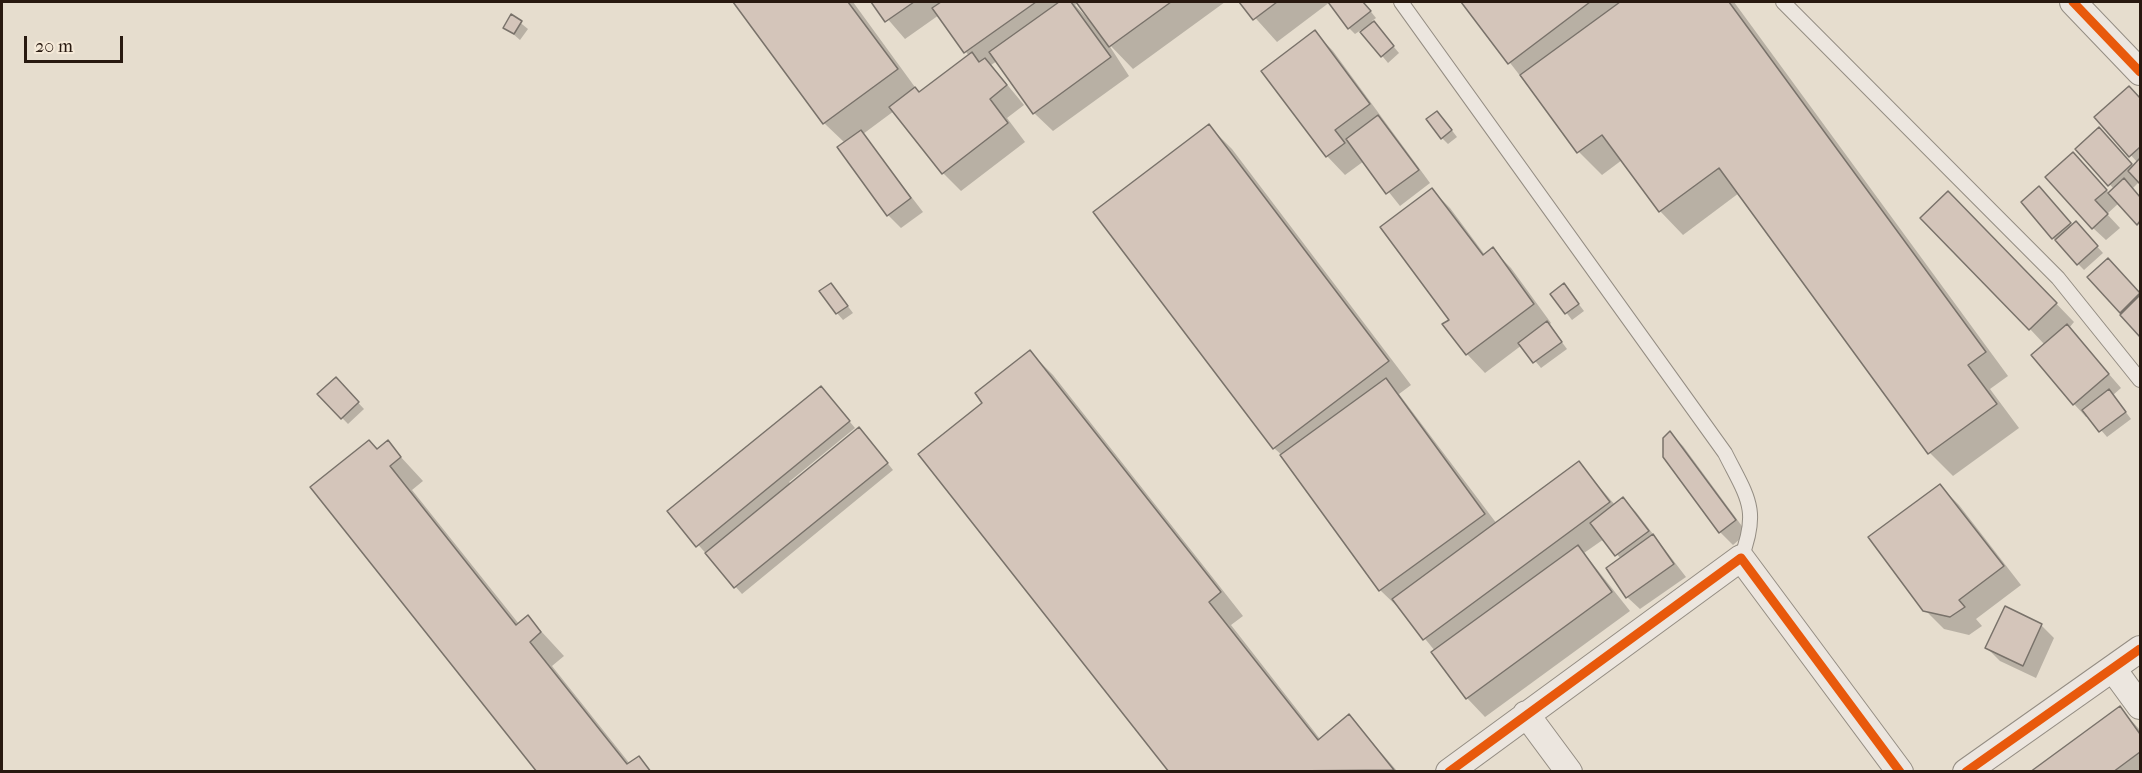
<!DOCTYPE html>
<html>
<head>
<meta charset="utf-8">
<style>
	body { margin:0 }
	#map { position:relative; width:2142px; height:773px; overflow:hidden; background:#e6ddce; font-family:"IM FELL French Canon",serif }
	canvas { display:block }
	.frame { position:absolute; inset:0; border:3px solid #281910; pointer-events:none }
	.scale { position:absolute; left:24px; top:36px; width:99px; height:27px; box-sizing:border-box; border:3px solid #281910; border-top:0; padding-left:8px; font-size:18px; line-height:21px; white-space:nowrap; color:#281910; -webkit-text-stroke:4px #f6ead9; paint-order:stroke }
</style>
</head>
<body>
<div id="map">
<canvas width="2142" height="773"></canvas>
<div class="frame"></div>
<div class="scale">20 m</div>
</div>
<script>
const ctx = document.querySelector('canvas').getContext('2d');
ctx.lineJoin = 'round';
function fill(path, color) { ctx.fillStyle = color; ctx.fill(path, 'evenodd'); }
function trace(path, color, width, dash) { ctx.strokeStyle = color; ctx.lineWidth = width; ctx.lineCap = dash ? 'butt' : 'round'; ctx.setLineDash(dash || []); ctx.stroke(path); }
const shadow = new Path2D(`
	M 735,2 L 853,2 L 920,94 L 969,56 L 939,15 L 905,39 L 873,2 L 1225,2 L 1133,69 L 1107,42 L 1129,76 L 1053,131 L 1034,113 L 997,61 L 991,65 L 1024,105 L 1007,118 L 1025,142 L 961,191 L 943,173 L 894,111 L 863,134 L 923,212 L 901,228 L 888,215 L 845,143 L 824,123 ZM 1078,3 L 1089,17 L 1087,18 L 1075,5 Z
	M 1241,2 L 1363,2 L 1376,18 L 1372,21 L 1399,53 L 1388,63 L 1361,30 L 1355,34 L 1349,28 L 1330,2 L 1277,42 Z
	M 1463,2 L 1734,2 L 2008,376 L 1990,389 L 2019,428 L 1953,476 L 1930,453 L 1739,193 L 1683,235 L 1660,211 L 1622,160 L 1602,175 L 1579,152 Z
	M 512,16 L 528,29 L 520,40 L 505,27 Z
	M 1315,32 L 1333,51 L 1430,183 L 1400,206 L 1364,161 L 1345,175 L 1327,156 Z
	M 2129,88 L 2140,99 L 2140,181 L 2132,189 L 2140,198 L 2140,226 L 2119,203 L 2107,214 L 2120,228 L 2106,240 L 2093,228 L 2085,167 L 2109,193 L 2114,189 L 2077,149 L 2112,142 L 2134,167 L 2138,163 L 2097,118 Z
	M 1443,119 L 1457,137 L 1448,144 L 1442,138 Z
	M 1209,126 L 1232,149 L 1411,385 L 1399,394 L 1497,524 L 1579,463 L 1615,505 L 1623,499 L 1636,512 L 1686,577 L 1640,609 L 1627,597 L 1621,559 L 1604,539 L 1584,553 L 1630,611 L 1485,717 L 1467,698 L 1435,651 L 1404,613 L 1380,590 L 1286,459 L 1274,448 Z
	M 1432,190 L 1450,208 L 1485,255 L 1492,249 L 1511,268 L 1551,323 L 1549,325 L 1567,349 L 1541,368 L 1522,345 L 1485,373 L 1467,354 L 1451,320 Z
	M 2045,194 L 2072,227 L 2082,230 L 2103,253 L 2084,270 L 2053,238 Z
	M 1967,211 L 2074,322 L 2069,328 L 2121,388 L 2113,395 L 2131,419 L 2107,437 L 2089,416 L 2086,417 L 2074,404 L 2045,345 L 2030,329 Z
	M 2120,273 L 2140,295 L 2140,334 L 2089,278 Z
	M 831,284 L 853,313 L 843,320 L 837,313 Z
	M 1564,285 L 1584,311 L 1572,320 L 1552,294 Z
	M 1030,352 L 1053,375 L 1243,616 L 1231,625 L 1320,739 L 1349,716 L 1398,772 L 1171,772 L 985,403 Z
	M 336,379 L 364,409 L 348,424 L 319,394 Z
	M 827,394 L 855,428 L 789,482 L 791,484 L 865,435 L 893,470 L 742,594 L 669,512 Z
	M 1670,433 L 1683,446 L 1747,533 L 1733,545 L 1720,532 Z
	M 387,442 L 423,481 L 412,490 L 519,624 L 528,617 L 564,656 L 552,666 L 630,764 L 638,758 L 652,772 L 538,772 L 378,450 Z
	M 1940,486 L 1959,505 L 2021,585 L 1976,619 L 1982,626 L 1969,635 L 1944,629 L 1925,610 Z
	M 2041,625 L 2054,638 L 2036,678 L 2000,661 L 1987,648 Z
	M 2120,708 L 2140,730 L 2140,772 L 2032,772 Z`);
const building = new Path2D(`
	M 733,2 L 848,2 L 898,69 L 823,124 Z
	M 871,2 L 914,2 L 885,22 Z
	M 941,2 L 1036,2 L 964,53 L 932,8 Z
	M 1059,2 L 1071,2 L 1111,57 L 1033,114 L 989,52 Z
	M 1076,2 L 1171,2 L 1109,47 Z
	M 1239,2 L 1277,2 L 1253,20 Z
	M 1328,2 L 1363,2 L 1371,11 L 1348,29 Z
	M 1461,2 L 1590,2 L 1508,64 Z
	M 1620,2 L 1729,2 L 1986,352 L 1968,365 L 1997,404 L 1928,454 L 1719,168 L 1659,212 L 1602,135 L 1577,153 L 1520,75 Z
	M 511,14 L 522,21 L 514,34 L 503,28 Z
	M 1374,21 L 1394,46 L 1381,57 L 1360,32 Z
	M 1315,30 L 1370,104 L 1335,130 L 1345,143 L 1326,157 L 1261,71 Z
	M 972,52 L 979,62 L 985,58 L 1007,85 L 990,99 L 1008,123 L 942,174 L 889,107 L 915,87 L 919,92 Z
	M 2129,86 L 2140,98 L 2140,147 L 2129,157 L 2094,117 Z
	M 1437,111 L 1452,130 L 1441,139 L 1426,119 Z
	M 1378,115 L 1419,170 L 1386,194 L 1346,139 Z
	M 1209,124 L 1389,361 L 1273,449 L 1093,212 Z
	M 2099,127 L 2132,164 L 2108,186 L 2075,149 Z
	M 861,130 L 911,198 L 887,216 L 837,147 Z
	M 2073,152 L 2107,190 L 2095,200 L 2108,214 L 2092,229 L 2045,177 Z
	M 2140,158 L 2140,184 L 2128,171 Z
	M 2124,178 L 2140,197 L 2140,221 L 2137,225 L 2108,193 Z
	M 2039,186 L 2071,223 L 2052,239 L 2021,202 Z
	M 1432,188 L 1483,255 L 1493,247 L 1534,304 L 1466,355 L 1442,324 L 1449,320 L 1380,227 Z
	M 1948,191 L 2057,303 L 2029,330 L 1920,218 Z
	M 2076,221 L 2098,246 L 2077,265 L 2055,240 Z
	M 2108,258 L 2140,293 L 2120,313 L 2087,277 Z
	M 831,283 L 848,306 L 836,314 L 819,291 Z
	M 1564,283 L 1579,304 L 1565,314 L 1550,294 Z
	M 2140,295 L 2140,337 L 2120,315 Z
	M 1547,321 L 1562,342 L 1533,363 L 1518,343 Z
	M 2067,324 L 2109,374 L 2073,405 L 2031,355 Z
	M 1030,350 L 1221,592 L 1209,602 L 1318,740 L 1349,714 L 1394,770 L 1169,772 L 918,454 L 982,403 L 975,393 Z
	M 336,377 L 359,402 L 341,419 L 317,394 Z
	M 1386,378 L 1485,514 L 1379,591 L 1280,455 Z
	M 821,386 L 850,421 L 696,547 L 667,511 Z
	M 2109,389 L 2126,412 L 2099,432 L 2082,410 Z
	M 859,427 L 888,463 L 734,588 L 705,553 Z
	M 1670,431 L 1736,520 L 1719,533 L 1663,457 L 1663,438 Z
	M 369,440 L 377,449 L 388,440 L 401,457 L 390,466 L 516,625 L 528,615 L 541,632 L 530,642 L 627,764 L 639,756 L 651,772 L 537,772 L 310,487 Z
	M 1579,461 L 1610,502 L 1423,640 L 1392,599 Z
	M 1940,484 L 2004,566 L 1959,600 L 1965,607 L 1950,617 L 1923,611 L 1868,537 Z
	M 1623,497 L 1649,531 L 1615,556 L 1590,523 Z
	M 1653,534 L 1674,564 L 1626,598 L 1606,568 Z
	M 1578,545 L 1612,592 L 1466,699 L 1431,652 Z
	M 2005,606 L 2042,624 L 2023,666 L 1985,648 Z
	M 2120,706 L 2140,734 L 2140,752 L 2113,772 L 2030,772 Z`);
const service = new Path2D(`
	M 1401,2 L 1725,453 C 1747,497 1760,509 1741,558
	M 1783,2 L 2058,278 L 2140,380`);
const minor = new Path2D(`
	M 2073,2 L 2140,72
	M 2113,669 L 2140,706
	M 1526,714 L 1569,772
	M 1449,772 L 1741,558 L 1900,772
	M 1966,772 L 2140,649`);
const cycleway = new Path2D(`
	M 2073,2 L 2140,72
	M 1449,772 L 1741,558 L 1900,772
	M 1966,772 L 2140,649`);
fill(shadow, '#0003');
fill(building, '#d4c5ba');
trace(building, '#79726a', 1.5);
trace(service, '#948d83', 16);
trace(minor, '#948d83', 28);
trace(service, '#ece6df', 14);
trace(minor, '#ece6df', 26);
trace(cycleway, '#e8590c', 9);
</script>
</body>
</html>
